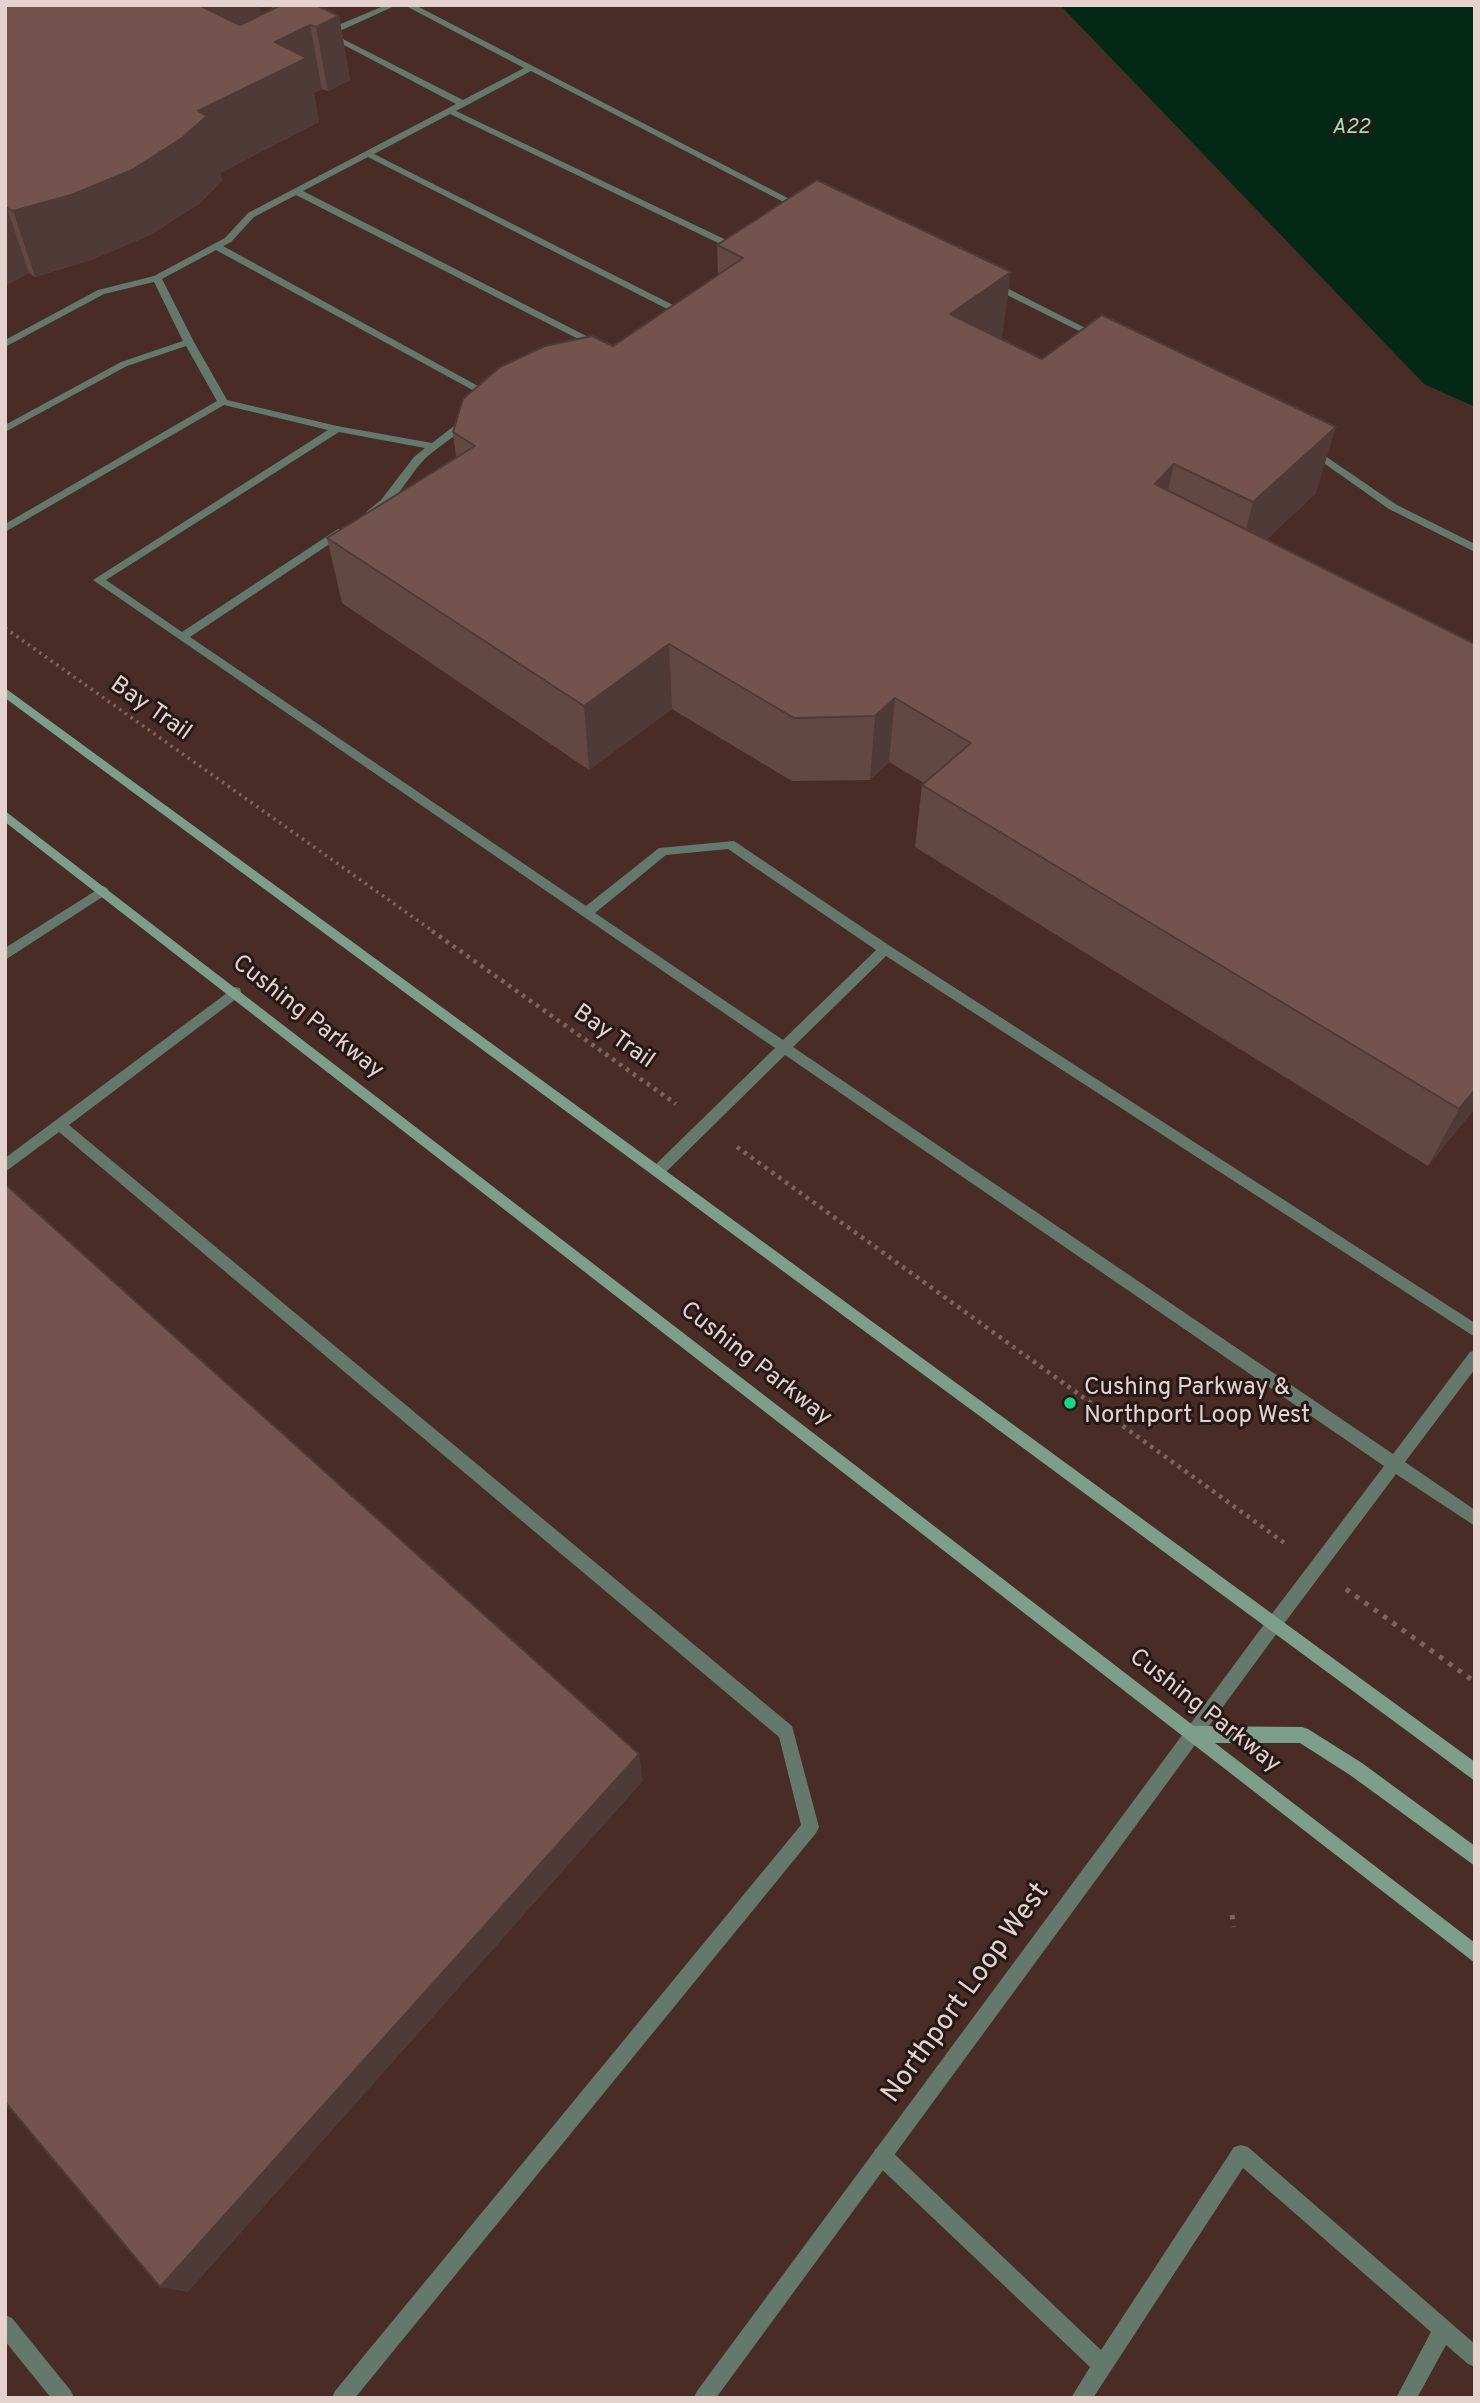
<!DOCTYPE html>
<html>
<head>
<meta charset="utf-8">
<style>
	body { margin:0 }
	#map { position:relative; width:1480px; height:2403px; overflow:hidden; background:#492c28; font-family:Overpass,sans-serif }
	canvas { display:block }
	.frame { position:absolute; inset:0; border:7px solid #e5d2cf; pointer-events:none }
</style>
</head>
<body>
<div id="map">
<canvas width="1480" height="2403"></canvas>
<div class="frame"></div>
</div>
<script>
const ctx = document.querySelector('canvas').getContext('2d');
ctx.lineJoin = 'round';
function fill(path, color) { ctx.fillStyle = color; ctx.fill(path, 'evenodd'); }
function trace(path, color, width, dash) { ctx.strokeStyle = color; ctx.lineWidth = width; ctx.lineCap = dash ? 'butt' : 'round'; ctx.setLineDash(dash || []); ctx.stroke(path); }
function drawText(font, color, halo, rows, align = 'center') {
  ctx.font = font + ' Overpass,sans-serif'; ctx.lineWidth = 6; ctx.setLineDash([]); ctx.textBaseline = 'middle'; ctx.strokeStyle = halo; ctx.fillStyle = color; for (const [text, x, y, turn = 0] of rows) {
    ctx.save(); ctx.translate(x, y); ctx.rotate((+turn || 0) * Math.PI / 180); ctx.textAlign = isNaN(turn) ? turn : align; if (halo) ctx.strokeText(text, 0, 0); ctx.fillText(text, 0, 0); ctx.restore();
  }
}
const water = new Path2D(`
	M 1060,5 L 1475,5 L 1475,407 L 1424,384 Z`);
const pathFar2 = new Path2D(`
	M 5,628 L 434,932`);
const pathFar1 = new Path2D(`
	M 432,931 L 676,1104
	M 737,1147 L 1286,1544`);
const path = new Path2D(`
	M 1346,1589 L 1475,1682
	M 1232,1915 L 1234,1927`);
const service = new Path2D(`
	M 268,5 L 279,5 L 298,16 L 291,18 Z
	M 386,5 L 397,5 L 333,34 L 463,100 L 524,68 L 404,5 L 415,5 L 807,208 L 799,210 L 531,71 L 456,111 L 743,248 L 743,252 L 737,252 L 450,114 L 374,154 L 685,311 L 685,315 L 679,315 L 368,157 L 303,191 L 600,343 L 600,347 L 594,347 L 296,195 L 254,217 L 231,242 L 223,246 L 498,397 L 489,399 L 216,250 L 162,279 L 194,342 L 227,400 L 337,426 L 432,443 L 463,419 L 472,421 C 457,437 435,447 421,463 C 408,477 388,517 367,514 L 366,512 L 381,500 L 414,457 L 425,448 L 339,432 L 106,580 L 182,632 L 338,529 L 346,529 L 346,533 L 190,637 L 586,906 L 659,848 L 734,841 L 890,946 L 1475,1323 L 1475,1337 L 886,956 L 793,1047 L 1393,1454 L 1470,1352 L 1475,1351 L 1475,1369 L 1405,1462 L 1475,1510 L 1475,1526 L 1396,1474 L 1280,1629 L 1274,1632 L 1268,1629 L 1266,1624 L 1268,1619 L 1384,1466 L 785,1055 L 663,1175 L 653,1175 L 651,1171 L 653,1167 L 775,1048 L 93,580 L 328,430 L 224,405 L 5,532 L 5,524 L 217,401 L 186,346 L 127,366 L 5,432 L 5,425 L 121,362 L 183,341 L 154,282 L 104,294 L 5,347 L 5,340 L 98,290 L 154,276 L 225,238 L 248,213 L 456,104 L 323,34 L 324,31 ZM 728,849 L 876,950 L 783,1040 L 595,913 L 666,855 Z
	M 989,282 L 995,282 L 1105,338 L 1097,340 L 989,286 Z
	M 1312,447 L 1397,505 L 1475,544 L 1475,552 L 1389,509 L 1308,452 L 1307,450 Z
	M 103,886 L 107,888 L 109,891 L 107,894 L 5,960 L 5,948 Z
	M 235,987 L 240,988 L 241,992 L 240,996 L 69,1125 L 792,1726 L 819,1827 L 816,1833 L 355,2398 L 332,2398 L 335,2391 L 801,1825 L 779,1737 L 59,1132 L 5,1172 L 5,1158 Z
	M 1241,2145 L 1248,2147 L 1475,2344 L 1475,2367 L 1468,2364 L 1446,2345 L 1417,2398 L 1396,2398 L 1431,2332 L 1243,2168 L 1093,2398 L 1071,2398 L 1090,2367 L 875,2163 L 873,2156 L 875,2149 L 882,2147 L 889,2149 L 1101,2350 L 1234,2147 Z
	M 5,2315 L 12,2318 L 71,2391 L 74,2398 L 51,2398 L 5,2341 Z`);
const minor = new Path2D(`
	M 1274,1616 L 1280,1619 L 1282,1624 L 1280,1629 L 716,2398 L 694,2398 L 697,2391 L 1268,1619 Z`);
const secondary = new Path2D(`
	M 5,688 L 1475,1762 L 1475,1781 L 5,698 Z
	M 5,811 L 1194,1726 L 1302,1727 L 1308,1729 L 1362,1763 L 1475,1846 L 1475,1866 L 1350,1775 L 1300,1743 L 1215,1743 L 1475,1943 L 1475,1963 L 5,822 Z`);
const wall = new Path2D(`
	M 5,5 L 261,15 L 339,16 L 350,80 L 328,91 L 322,89 L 314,93 L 319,122 L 220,173 L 222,181 L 199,204 L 150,235 L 91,260 L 35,277 L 29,273 L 5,286 Z
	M 717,245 L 1002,338 L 1001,339 L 1316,493 L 1266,540 L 1475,1108 L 1428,1166 L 915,847 L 922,785 L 924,783 L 889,762 L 870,780 L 792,781 L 672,709 L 589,770 L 342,603 L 327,538 L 456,457 L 453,432 L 613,346 L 718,276 Z`);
const shadedWall = new Path2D(`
	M 203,5 L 259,5 L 267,45 L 201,6 Z
	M 339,16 L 350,80 L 328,91 L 316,27 Z
	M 310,25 L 322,89 L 314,93 L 319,122 L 220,173 L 222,181 L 199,204 L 150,235 L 91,260 L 35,277 L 13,211 L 198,111 L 275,42 Z
	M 7,208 L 29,273 L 5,286 L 5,209 Z
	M 1011,272 L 1002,338 L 943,380 L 950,314 Z
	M 1336,427 L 1316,493 L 1236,568 L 1253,502 Z
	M 1174,464 L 1159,530 L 1155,484 Z
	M 669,644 L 672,709 L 589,770 L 584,706 Z
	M 895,698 L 889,762 L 870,780 L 875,716 Z
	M 1475,1090 L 1475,1108 L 1428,1166 L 1459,1109 Z
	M 639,1754 L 643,1781 L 188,2292 L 160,2287 Z`);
const building = new Path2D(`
	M 5,5 L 203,5 L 201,6 L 240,25 L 281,5 L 316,5 L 339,16 L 316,27 L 310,25 L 275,42 L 307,58 L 198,111 L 207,116 L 182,138 L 132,170 L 71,195 L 13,211 L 7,208 L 5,209 Z
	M 817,180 L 1011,272 L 950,314 L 1042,359 L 1102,315 L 1336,427 L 1253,502 L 1174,464 L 1155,484 L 1475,644 L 1475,1090 L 1459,1109 L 922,785 L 971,743 L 895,698 L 875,716 L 794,718 L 669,644 L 584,706 L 327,538 L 475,446 L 453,432 L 463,399 L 500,367 L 545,346 L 592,336 L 613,346 L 743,258 L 717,245 Z
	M 5,1184 L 639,1754 L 160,2287 L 5,2102 Z`);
const markers = [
	[1070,1403,7,"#15d989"]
];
const farWaternames = [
	["A22",1351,129]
];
const streetNames = [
	["Bay Trail",150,710,35],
	["Cushing Parkway",307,1018,38],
	["Bay Trail",613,1038,35],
	["Cushing Parkway",755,1365,38],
	["Cushing Parkway",1204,1712,38]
];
const poiNames = [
	["Cushing Parkway &",1084,1389],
	["Northport Loop West",1084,1417]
];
const nearStreetnames = [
	["Northport Loop West",967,1994,-54]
];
fill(water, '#032916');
trace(pathFar2, '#7d6360', 3.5, [2.5, 4.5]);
trace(pathFar1, '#7d6360', 4.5, [3.5, 5]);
trace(path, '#7d6360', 5, [4.5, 7]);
fill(service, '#64786b');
fill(minor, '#64786b');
fill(secondary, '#7d9e8a');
fill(wall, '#634743');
fill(shadedWall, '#503a37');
fill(building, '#73534e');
trace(building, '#503a37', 2);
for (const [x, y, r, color] of markers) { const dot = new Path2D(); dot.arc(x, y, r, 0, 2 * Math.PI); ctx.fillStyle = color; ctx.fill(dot); trace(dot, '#261816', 2.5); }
drawText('italic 21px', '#97e4b7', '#261816', farWaternames);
drawText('24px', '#e5d2cf', '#261816', streetNames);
drawText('24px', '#e5d2cf', '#261816', poiNames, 'left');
drawText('28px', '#e5d2cf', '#261816', nearStreetnames);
</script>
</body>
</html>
